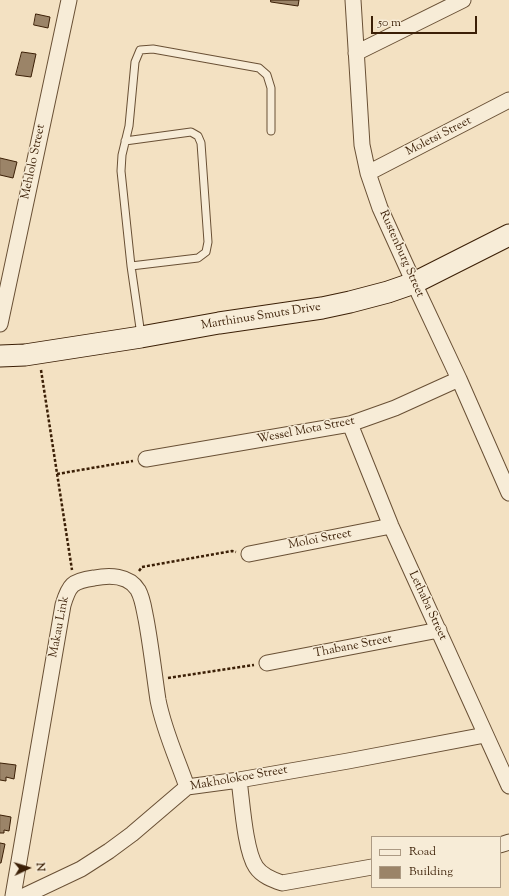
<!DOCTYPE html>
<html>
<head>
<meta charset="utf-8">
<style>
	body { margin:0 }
	#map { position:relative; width:509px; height:896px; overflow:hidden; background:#f3e1c2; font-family:"Sorts Mill Goudy",serif }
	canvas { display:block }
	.legend { position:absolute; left:371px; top:836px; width:130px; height:52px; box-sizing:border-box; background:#f7ecd7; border:1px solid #ac9a83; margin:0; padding:5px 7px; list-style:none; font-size:12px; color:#3b1f06 }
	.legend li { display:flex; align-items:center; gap:8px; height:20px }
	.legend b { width:20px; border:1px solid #ac9a83 }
	.north { position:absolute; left:8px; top:848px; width:40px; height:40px; -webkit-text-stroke:3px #f7ecd7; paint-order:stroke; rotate:86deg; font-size:11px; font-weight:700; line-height:16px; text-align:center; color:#3b1f06 }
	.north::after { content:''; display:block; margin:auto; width:14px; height:18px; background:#3b1f06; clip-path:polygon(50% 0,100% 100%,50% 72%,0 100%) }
	.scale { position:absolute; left:371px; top:16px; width:106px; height:18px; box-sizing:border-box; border:2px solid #3b1f06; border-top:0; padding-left:5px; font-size:12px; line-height:14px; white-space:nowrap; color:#3b1f06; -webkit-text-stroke:3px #f7ecd7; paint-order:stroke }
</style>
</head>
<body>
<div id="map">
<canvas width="509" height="896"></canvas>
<ul class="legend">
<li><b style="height:5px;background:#f7ecd7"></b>Road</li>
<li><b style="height:11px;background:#9b8468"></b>Building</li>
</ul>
<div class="north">N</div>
<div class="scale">50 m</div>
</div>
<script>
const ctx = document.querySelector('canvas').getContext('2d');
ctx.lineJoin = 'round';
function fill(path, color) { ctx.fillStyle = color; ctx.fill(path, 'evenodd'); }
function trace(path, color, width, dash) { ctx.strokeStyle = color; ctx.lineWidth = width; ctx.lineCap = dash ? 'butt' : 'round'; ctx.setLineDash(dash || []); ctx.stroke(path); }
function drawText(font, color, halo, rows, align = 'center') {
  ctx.font = font + ' "Sorts Mill Goudy",serif'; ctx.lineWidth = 3; ctx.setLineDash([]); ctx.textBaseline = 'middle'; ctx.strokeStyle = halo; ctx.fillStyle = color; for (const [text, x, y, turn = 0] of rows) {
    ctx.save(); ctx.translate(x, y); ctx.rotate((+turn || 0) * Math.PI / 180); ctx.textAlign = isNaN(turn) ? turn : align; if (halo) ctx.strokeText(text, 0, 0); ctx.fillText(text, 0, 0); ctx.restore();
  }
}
const building = new Path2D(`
	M 271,0 L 299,0 L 298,6 L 271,2 Z
	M 36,14 L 50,17 L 48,28 L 34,25 Z
	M 22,52 L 36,54 L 31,77 L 16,75 Z
	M 0,158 L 17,162 L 13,178 L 0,175 Z
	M 0,763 L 16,765 L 14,779 L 6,777 L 6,781 L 0,780 Z
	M 0,815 L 11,817 L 9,831 L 4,830 L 4,833 L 0,833 Z
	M 0,843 L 5,844 L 1,863 L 0,863 Z`);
const path = new Path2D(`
	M 41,370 L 72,570
	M 57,474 L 133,461
	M 139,571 L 142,567 L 232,551 L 236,552
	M 168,678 L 254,665`);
const lane = new Path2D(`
	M 125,141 L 191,132 L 198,136 L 201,143 L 208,242 L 206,252 L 198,258 L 131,266
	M 141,335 L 131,266 L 121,171 L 122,155 L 129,126 L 135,62 L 140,50 L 153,49 L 259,68 L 267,75 L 271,88 L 271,131`);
const street = new Path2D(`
	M 353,0 L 362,145 L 368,173 L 380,208 L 414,283 L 459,379 L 509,493
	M 356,53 L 463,0
	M 368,173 L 509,100
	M 0,324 L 69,0
	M 350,424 L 391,526 L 509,786
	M 146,459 L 350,424 L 395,408 L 459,379
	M 249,554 L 391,526
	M 267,663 L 439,630
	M 239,780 C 242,801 245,851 256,867 C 262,876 273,880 282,883 L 372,867
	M 500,845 L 509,842
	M 13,896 L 63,605 C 69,585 72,581 94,578 C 109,575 129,575 138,590 C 143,599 144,610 146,619 C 151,646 154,673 158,700 C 164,731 177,758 187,787
	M 24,896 L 81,869 L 109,851 L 132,834 L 187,787 L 239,780 L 348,761 L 485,735`);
const secondary = new Path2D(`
	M 0,356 L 25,355 L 141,337 L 219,323 L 322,308 L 350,302 L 388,292 L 414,283 L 509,235`);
const streetNames = [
	["Moletsi Street",439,137,-27],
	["Mehlolo Street",34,162,-78],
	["Rustenburg Street",401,254,66],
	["Marthinus Smuts Drive",261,317,-9],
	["Wessel Mota Street",306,431,-11],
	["Moloi Street",320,540,-11],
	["Lethaba Street",427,606,65],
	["Makau Link",60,627,-79],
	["Thabane Street",353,647,-11],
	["Makholokoe Street",239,779,-10]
];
fill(building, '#9b8468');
trace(building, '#3b1f06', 1);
trace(lane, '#695035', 9);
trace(street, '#695035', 17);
trace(secondary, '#3b1f06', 23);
trace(path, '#3b1f06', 2.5, [3, 2]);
trace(lane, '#f7ecd7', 7);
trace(street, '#f7ecd7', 15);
trace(secondary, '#f7ecd7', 21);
drawText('12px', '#3b1f06', '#f7ecd7', streetNames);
</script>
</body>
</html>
